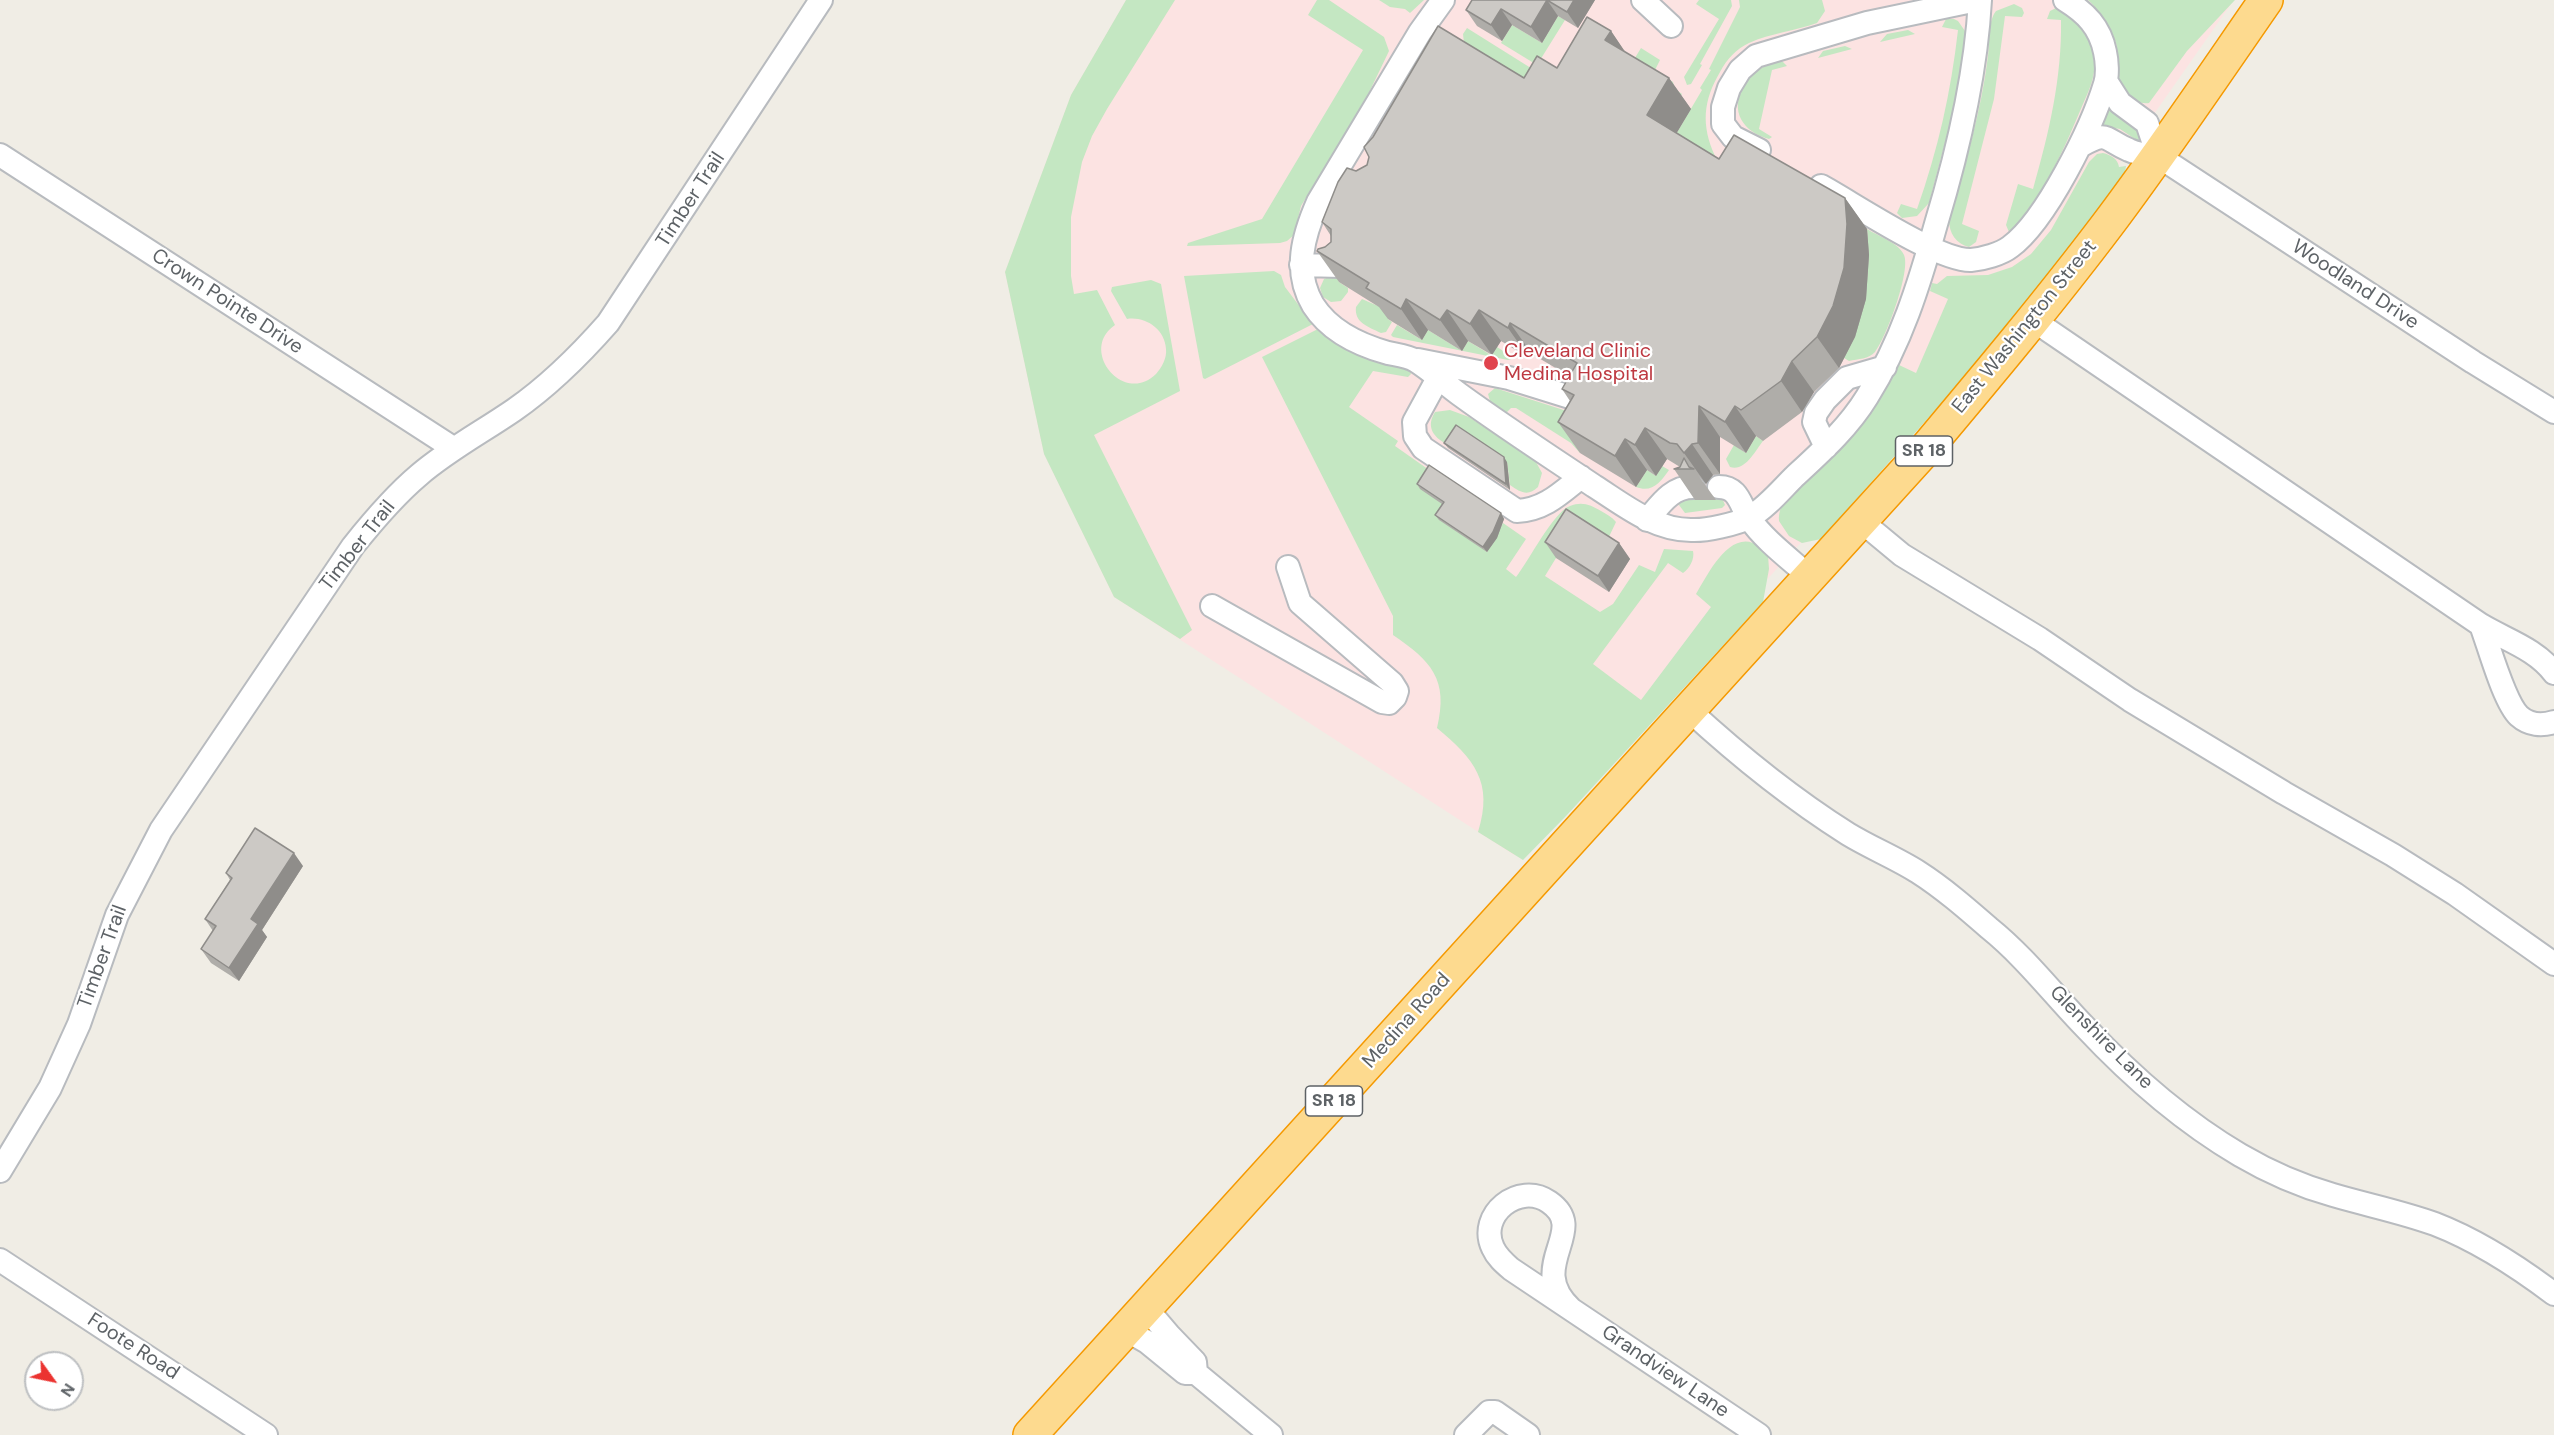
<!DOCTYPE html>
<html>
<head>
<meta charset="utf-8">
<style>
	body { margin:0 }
	#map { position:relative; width:2554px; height:1435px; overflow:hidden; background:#f0ede5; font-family:"DM Sans",sans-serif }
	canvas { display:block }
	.north { position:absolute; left:24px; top:1351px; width:60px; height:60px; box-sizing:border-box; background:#fff; border:2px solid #bec0c2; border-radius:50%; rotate:123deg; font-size:16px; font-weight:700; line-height:24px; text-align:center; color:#5d6266 }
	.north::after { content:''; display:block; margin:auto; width:21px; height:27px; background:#eb3330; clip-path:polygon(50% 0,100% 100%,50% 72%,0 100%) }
</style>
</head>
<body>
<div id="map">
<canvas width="2554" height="1435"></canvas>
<div class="north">N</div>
</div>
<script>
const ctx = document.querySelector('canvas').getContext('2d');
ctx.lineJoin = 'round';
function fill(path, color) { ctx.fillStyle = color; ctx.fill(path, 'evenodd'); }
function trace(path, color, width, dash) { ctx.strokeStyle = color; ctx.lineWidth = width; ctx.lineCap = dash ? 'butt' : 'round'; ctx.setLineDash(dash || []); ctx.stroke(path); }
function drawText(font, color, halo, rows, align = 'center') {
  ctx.font = font + ' "DM Sans",sans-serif'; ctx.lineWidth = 4.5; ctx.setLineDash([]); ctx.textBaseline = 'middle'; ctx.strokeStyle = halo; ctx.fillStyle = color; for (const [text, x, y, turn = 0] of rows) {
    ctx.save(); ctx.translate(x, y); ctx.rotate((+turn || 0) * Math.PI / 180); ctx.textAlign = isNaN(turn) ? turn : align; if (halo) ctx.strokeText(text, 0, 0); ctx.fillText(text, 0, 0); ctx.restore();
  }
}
const medical = new Path2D(`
	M 1126,0 L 2234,0 L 2074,228 L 1829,512 L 1514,855 L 1114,597 L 1044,454 L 1005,272 L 1071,95 Z`);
const green = new Path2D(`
	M 1126,0 L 1175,0 L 1107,109 L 1092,136 L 1082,162 L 1071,217 L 1071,276 L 1074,294 L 1097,290 L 1115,325 C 1078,350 1124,406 1156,374 C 1162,367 1167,358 1166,349 C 1165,329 1145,316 1127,319 L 1111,291 L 1112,287 L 1151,280 L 1161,284 L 1180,391 L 1094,435 L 1192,630 L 1180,639 L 1114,597 L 1044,454 L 1005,272 L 1071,95 Z
	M 1317,0 L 1329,0 L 1384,37 L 1389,51 L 1364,103 L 1301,206 L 1294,235 L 1287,241 L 1280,243 L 1187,246 L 1188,243 L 1262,219 L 1363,50 L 1308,15 Z
	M 1379,0 L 1424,0 L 1410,13 L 1405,9 L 1390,7 Z
	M 1699,0 L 1731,0 L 1732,6 L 1700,64 L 1702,65 L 1691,84 L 1687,85 L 1684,77 L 1719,19 L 1696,4 Z
	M 1739,0 L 1822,0 L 1825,11 L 1817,23 C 1795,31 1771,33 1749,43 C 1736,49 1727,59 1720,72 C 1703,101 1701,125 1715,156 L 1669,146 L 1702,90 L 1700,88 L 1711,70 L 1709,69 L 1740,7 Z
	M 2088,0 L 2235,0 L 2187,51 L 2149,103 C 2136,105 2121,94 2118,81 C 2115,69 2119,56 2116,43 C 2110,26 2101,12 2088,0 Z
	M 2014,4 L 2022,8 L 2024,13 L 2022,17 L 2005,16 L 1994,99 L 1962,224 L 1979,231 L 1976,242 L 1969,247 C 1956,244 1949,233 1949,220 C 1965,166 1981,112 1988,56 C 1990,42 1987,23 1996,11 Z
	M 2056,8 C 2080,18 2097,46 2094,72 C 2092,86 2085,99 2080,111 C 2062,154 2042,197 2012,232 L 2009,232 L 2006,225 L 2018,184 L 2033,189 C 2049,133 2062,78 2061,20 L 2047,19 L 2050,11 Z
	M 1558,16 L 1565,20 L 1537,65 L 1501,43 L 1512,25 L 1542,43 Z
	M 1946,19 L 1954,19 L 1958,21 L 1965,31 L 1966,38 L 1958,94 L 1929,203 L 1917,216 L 1902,218 L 1897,213 L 1901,204 L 1917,209 C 1938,150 1951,92 1958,30 L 1942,27 Z
	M 1467,28 L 1534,70 L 1550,101 L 1464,43 L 1463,34 Z
	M 1908,30 L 1915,34 L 1880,42 L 1887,34 Z
	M 1845,46 L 1852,49 L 1818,58 L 1823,51 Z
	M 1641,48 L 1660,60 L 1655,70 L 1673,82 L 1675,89 L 1682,94 L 1678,101 L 1627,71 Z
	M 1782,61 L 1787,66 L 1772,70 L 1759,129 L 1772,137 L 1769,139 C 1743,132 1729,111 1744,86 C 1747,80 1753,72 1759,69 C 1766,65 1775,63 1782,61 Z
	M 2108,108 L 2143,135 L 2143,141 L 2138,141 L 2120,129 L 2101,126 Z
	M 2103,153 C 2111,155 2118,159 2119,167 L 2126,166 L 2124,179 L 2015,320 L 1821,539 L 1802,543 L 1789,536 L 1779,521 C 1778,501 1793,493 1807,481 C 1846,448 1874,410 1899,365 L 1916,373 L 1948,299 L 1930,291 L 1932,283 L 1937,284 L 1947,276 L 1988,275 L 2012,267 L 2031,254 L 2051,230 L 2089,162 L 2097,154 Z
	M 1867,229 C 1878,236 1899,243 1904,255 C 1911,271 1886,338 1875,352 C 1869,359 1858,359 1849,361 L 1844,358 C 1865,316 1871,276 1867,229 Z
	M 1274,271 L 1281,275 L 1285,287 L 1313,324 L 1205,379 L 1203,378 L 1184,276 Z
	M 1336,274 L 1339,282 L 1348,288 L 1348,292 L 1341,301 L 1331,302 L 1323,297 L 1320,288 L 1324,279 Z
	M 1362,299 L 1378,306 L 1381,302 L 1393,310 L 1388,319 L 1392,322 L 1386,332 L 1381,333 C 1369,327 1354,323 1356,307 Z
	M 1397,325 L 1422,340 L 1428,330 L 1462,351 L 1468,341 L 1491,355 L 1497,347 L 1511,356 L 1512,359 L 1508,360 L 1393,337 L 1391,335 Z
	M 1322,327 L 1361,356 L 1410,371 L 1411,374 L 1408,377 L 1373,371 L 1349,407 L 1398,441 L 1395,446 L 1432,472 L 1448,507 L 1487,552 L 1503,523 L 1526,539 L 1506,569 L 1516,577 C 1529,561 1553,512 1570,506 C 1582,501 1591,505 1601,511 C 1606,514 1612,517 1616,522 L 1606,543 L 1556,558 L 1545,576 L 1600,612 L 1613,604 L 1639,565 L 1655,572 L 1664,549 L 1693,551 C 1695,559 1689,569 1683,573 L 1668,563 L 1593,664 L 1641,700 L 1711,607 L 1696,594 C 1706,578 1727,533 1753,543 C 1758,545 1763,552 1768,555 L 1769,569 L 1763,602 L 1566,816 L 1523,860 L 1478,832 C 1494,782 1474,759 1437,728 C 1449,679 1431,661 1393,635 L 1393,616 L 1262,357 Z
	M 1495,388 L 1573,413 L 1580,453 L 1571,443 L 1516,408 L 1511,408 L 1506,413 L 1490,401 L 1488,394 Z
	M 1450,410 L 1469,417 L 1536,462 L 1542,473 L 1538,487 C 1528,497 1520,492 1510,485 L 1507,462 C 1485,456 1413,447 1435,412 Z
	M 1756,436 L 1763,441 C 1755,451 1745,472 1730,467 L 1726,459 L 1734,445 L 1746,453 Z
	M 1662,466 L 1669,470 C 1660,483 1652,493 1636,487 L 1647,470 L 1656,476 Z
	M 1688,496 L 1722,498 L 1725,505 L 1722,508 L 1685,513 L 1679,505 L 1680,502 Z`);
const minor = new Path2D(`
	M 1443,0 L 1420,32 L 1318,202 C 1303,236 1293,271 1313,305 C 1329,330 1359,345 1388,353 C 1397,355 1408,356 1416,361 C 1432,371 1445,384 1459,394 C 1503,426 1549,456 1594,486 C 1624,505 1654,530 1691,530 C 1705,531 1737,524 1750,517 C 1766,508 1781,490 1794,477 C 1821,452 1848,428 1867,397 C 1901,343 1919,285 1936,224 C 1958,151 1976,76 1980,0
	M 1643,0 L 1671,26
	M 2106,81 L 2120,103 L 2147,123 L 2158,156
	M 2080,146 C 2109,130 2103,139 2129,150 C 2137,154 2148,155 2158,156 L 2473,362 L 2554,412
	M 1759,150 L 1733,137 L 1723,124 L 1723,107 L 1729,88 L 1740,70 L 1756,56 L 1867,23 L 1977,0
	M 0,155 L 453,448
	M 1821,186 C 1854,204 1938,261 1971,260 C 1983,259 2001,254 2010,247 C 2046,221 2092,127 2105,84 C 2108,75 2107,61 2105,52 C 2100,27 2086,13 2065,0
	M 1301,265 L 1341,266
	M 2033,320 L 2481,625 C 2506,640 2536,649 2554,673
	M 1418,360 L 1509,378 L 1570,397
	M 1438,378 L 1414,422 L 1415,436 L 1423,448 L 1517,511 C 1544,510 1561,493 1581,477
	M 1826,447 L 1814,422 L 1816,413 L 1825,400 L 1847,378 L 1885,367
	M 1719,487 C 1739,487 1740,505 1749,518 C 1765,541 1790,559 1810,577
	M 1647,520 C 1660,505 1671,487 1693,487
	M 1861,521 L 1902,555 L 2040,639 L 2130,700 L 2284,793 L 2393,855 L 2455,894 L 2554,964
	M 1212,606 L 1382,702 L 1389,703 L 1395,697 L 1397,691 L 1392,683 L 1300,603 L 1288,567
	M 2481,625 C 2489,646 2504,702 2519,716 C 2529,725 2542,726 2554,722
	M 1689,710 C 1739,756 1791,798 1848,834 C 1871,848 1896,858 1918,872 C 1943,888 1966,908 1989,928 C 2025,957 2053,994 2085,1027 C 2130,1075 2184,1122 2240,1155 C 2269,1172 2301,1186 2333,1195 C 2367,1205 2402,1212 2435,1224 C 2479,1241 2517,1266 2554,1294
	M 0,1171 L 50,1088 L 79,1024 L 117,915 L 161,830 L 353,546 C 373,521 394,496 419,475 C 448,450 482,432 514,410 C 550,385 579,356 608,323 L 821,0
	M 0,1260 L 266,1435
	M 1571,1309 C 1524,1265 1591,1231 1549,1202 C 1519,1181 1477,1215 1493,1248 C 1497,1257 1504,1263 1511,1269 L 1759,1435
	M 1126,1330 L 1147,1342 L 1185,1373 L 1196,1373 L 1195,1362 L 1169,1335 L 1146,1308
	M 1196,1373 L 1271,1435
	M 1466,1435 L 1489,1412 L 1495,1412 L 1528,1435`);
const highway = new Path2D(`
	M 1030,1435 L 1924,451 C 1987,376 2049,302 2108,224 C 2163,151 2214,75 2266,0`);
const wall = new Path2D(`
	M 1472,0 L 1595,0 L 1578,28 L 1558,16 L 1542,43 L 1512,25 L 1502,41 L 1477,26 L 1466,10 Z
	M 1611,31 L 1625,52 L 1669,78 L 1691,109 L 1676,133 L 1719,159 L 1845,198 L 1867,229 L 1869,255 L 1866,299 L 1855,337 L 1839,368 L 1814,392 L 1802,412 L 1763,441 L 1756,436 L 1746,453 L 1720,437 L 1720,474 L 1713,475 L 1706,484 L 1698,475 L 1716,500 L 1695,500 L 1674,469 L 1680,467 L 1667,459 L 1656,476 L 1647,470 L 1636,487 L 1580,453 L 1558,422 L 1570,401 L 1562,389 L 1569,376 L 1532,354 L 1529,358 L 1501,341 L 1492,355 L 1468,341 L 1462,351 L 1428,330 L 1422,340 L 1388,319 L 1379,307 L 1339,282 L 1317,251 L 1325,247 L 1331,242 L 1331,236 L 1322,222 L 1356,171 L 1524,78 L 1557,68 Z
	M 1444,443 L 1507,462 L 1510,490 L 1448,448 Z
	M 1417,484 L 1501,513 L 1504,519 L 1497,538 L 1487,552 L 1439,520 L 1435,515 L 1442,504 L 1420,489 Z
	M 1545,542 L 1619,543 L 1630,559 L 1609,592 L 1556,558 Z
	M 303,866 L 262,930 L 267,937 L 239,981 L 211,963 L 201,949 L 213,931 L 205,919 L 230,880 L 226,873 Z`);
const shadedWall = new Path2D(`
	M 1547,0 L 1558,16 L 1542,43 L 1531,27 Z
	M 1574,0 L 1595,0 L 1578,28 L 1567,12 Z
	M 1501,9 L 1512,25 L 1502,41 L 1491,25 Z
	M 1611,31 L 1632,62 L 1605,40 Z
	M 1669,78 L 1691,109 L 1669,146 L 1647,115 Z
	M 1845,198 L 1867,229 L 1869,255 L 1866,299 L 1855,337 L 1839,368 L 1817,337 Z
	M 1406,299 L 1428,330 L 1422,340 L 1401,309 Z
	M 1447,310 L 1468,341 L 1462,351 L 1440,320 Z
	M 1479,310 L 1501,341 L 1492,355 L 1470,324 Z
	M 1510,323 L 1532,354 L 1529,358 L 1508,328 Z
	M 1792,361 L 1814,392 L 1802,412 L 1781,381 Z
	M 1699,406 L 1720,437 L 1720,474 L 1698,443 Z
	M 1735,406 L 1756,436 L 1746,453 L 1725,422 Z
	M 1645,428 L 1667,459 L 1656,476 L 1635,445 Z
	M 1625,439 L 1647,470 L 1636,487 L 1615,456 Z
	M 1692,444 L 1713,475 L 1706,484 L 1684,453 Z
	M 1504,457 L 1507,462 L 1510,490 L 1506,484 Z
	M 1501,513 L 1504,519 L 1497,538 L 1487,552 L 1483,547 Z
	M 1619,543 L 1630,559 L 1609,592 L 1598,576 Z
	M 294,853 L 303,866 L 262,930 L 267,937 L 239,981 L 229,968 L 251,919 Z`);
const building = new Path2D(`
	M 1472,0 L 1574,0 L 1567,12 L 1547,0 L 1531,27 L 1501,9 L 1491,25 L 1466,10 Z
	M 1587,17 L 1611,31 L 1605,40 L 1669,78 L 1647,115 L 1719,159 L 1734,135 L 1845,198 L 1847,224 L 1844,268 L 1833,306 L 1817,337 L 1792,361 L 1781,381 L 1741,410 L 1735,406 L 1725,422 L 1699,406 L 1698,443 L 1692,444 L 1684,453 L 1677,444 L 1670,443 L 1645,428 L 1635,445 L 1625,439 L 1615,456 L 1558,422 L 1574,395 L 1562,389 L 1577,363 L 1510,323 L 1508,328 L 1479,310 L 1470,324 L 1447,310 L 1440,320 L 1406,299 L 1401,309 L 1366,288 L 1369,283 L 1317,251 L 1318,249 L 1325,247 L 1331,242 L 1331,229 L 1322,222 L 1338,182 L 1347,168 L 1356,171 L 1367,165 L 1369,157 L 1364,147 L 1373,137 L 1438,26 L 1524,78 L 1537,56 L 1557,68 Z
	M 1456,425 L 1504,457 L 1506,484 L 1444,443 Z
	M 1684,458 L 1689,467 L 1694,469 L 1674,469 L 1680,467 Z
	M 1429,465 L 1501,513 L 1493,532 L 1483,547 L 1435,515 L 1444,502 L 1417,484 Z
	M 1566,509 L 1619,543 L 1598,576 L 1545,542 Z
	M 255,828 L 294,853 L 251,919 L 258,924 L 229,968 L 201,949 L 216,926 L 205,919 L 232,878 L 226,873 Z`);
const markers = [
	[1491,363,8,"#e0444e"]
];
const shields = [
	[1924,451,57],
	[1334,1101,57]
];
const shieldNames = [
	["SR 18",1924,451],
	["SR 18",1334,1101]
];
const streetNames = [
	["Timber Trail",691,200,-57],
	["Woodland Drive",2355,285,33],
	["Crown Pointe Drive",227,302,33],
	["East Washington Street",2025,327,-51],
	["Timber Trail",358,546,-52],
	["Timber Trail",103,957,-70],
	["Medina Road",1407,1021,-48],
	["Glenshire Lane",2101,1038,45],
	["Foote Road",133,1347,33],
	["Grandview Lane",1665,1372,34]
];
const healthNames = [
	["Cleveland Clinic",1504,352],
	["Medina Hospital",1504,375]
];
fill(medical, '#fce3e2');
fill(green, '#c4e7c2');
trace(minor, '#b8bbbf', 26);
trace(highway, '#f59900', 36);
trace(minor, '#fff', 22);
trace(highway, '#fdda8f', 33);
fill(wall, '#afada9');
fill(shadedWall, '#8f8d8a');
fill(building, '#ccc9c5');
trace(building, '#8f8d8a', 1.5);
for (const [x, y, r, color] of markers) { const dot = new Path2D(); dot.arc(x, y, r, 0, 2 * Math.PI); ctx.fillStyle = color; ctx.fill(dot); trace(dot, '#fff', 2); }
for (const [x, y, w] of shields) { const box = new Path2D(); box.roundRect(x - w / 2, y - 15, w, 30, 4.5); ctx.fillStyle = '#fff'; ctx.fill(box); trace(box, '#5d6266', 1.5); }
drawText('bold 18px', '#5d6266', null, shieldNames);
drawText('20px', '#5d6266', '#fff', streetNames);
drawText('20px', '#be3a42', '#fff', healthNames, 'left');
</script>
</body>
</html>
